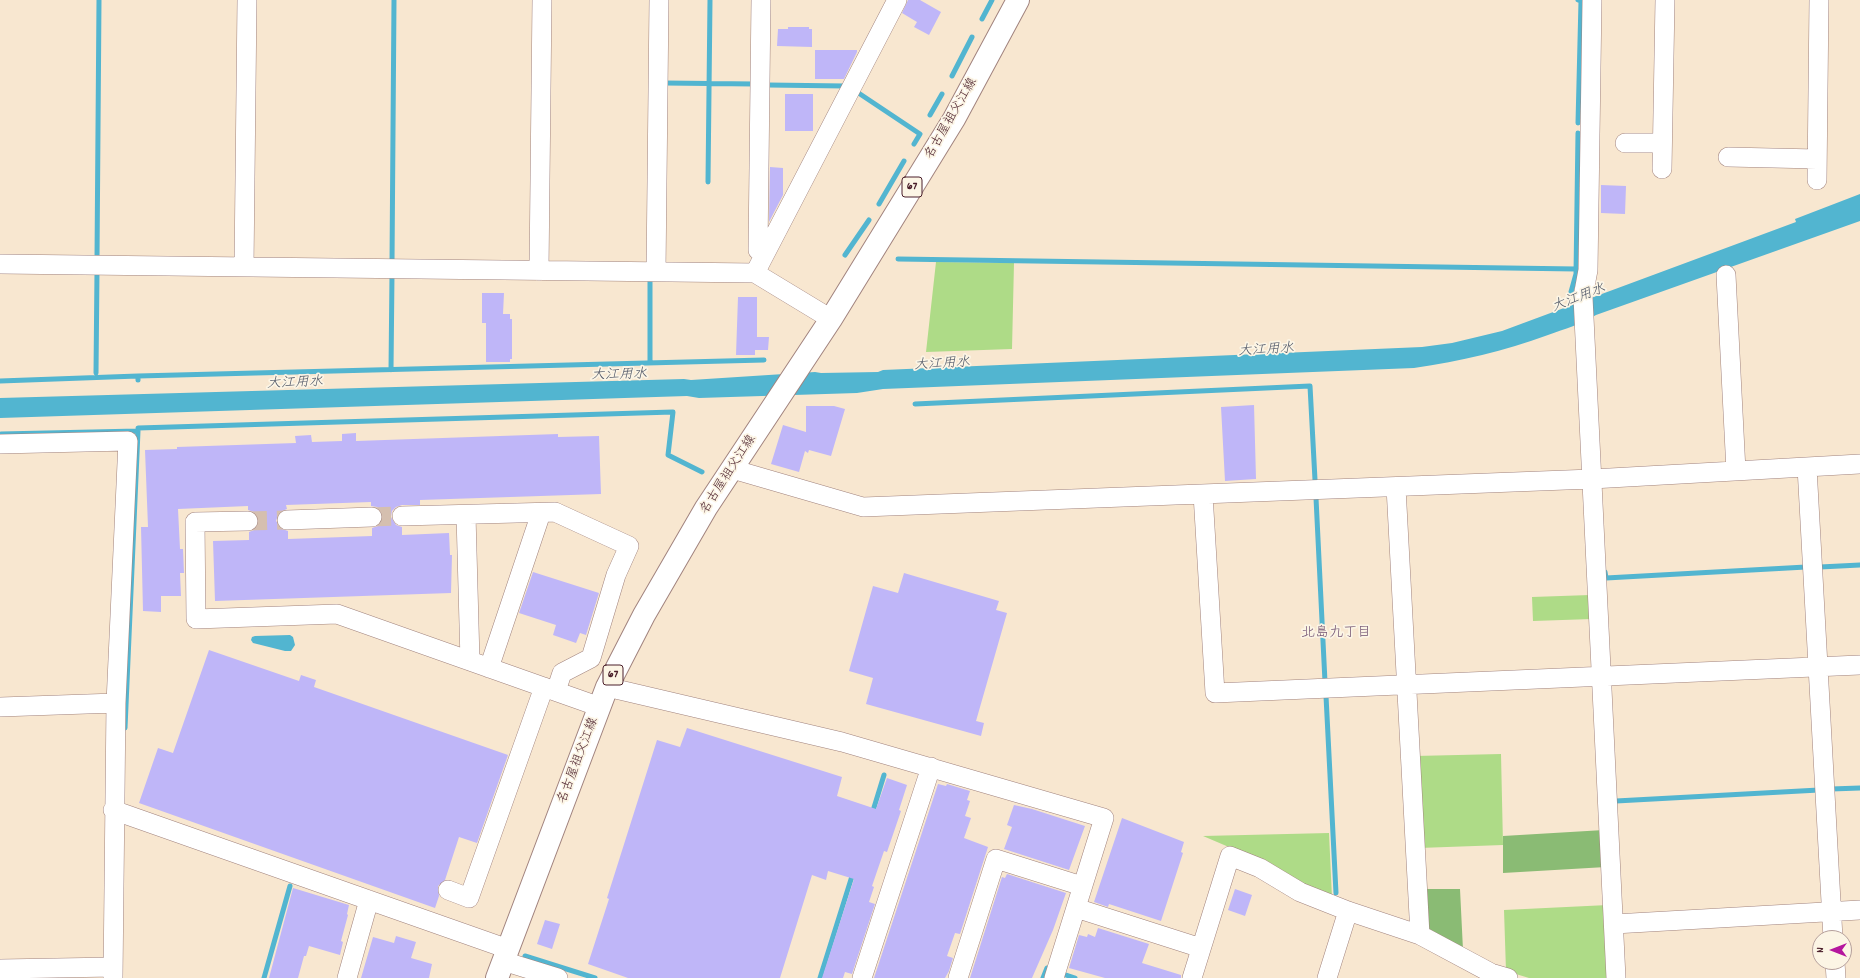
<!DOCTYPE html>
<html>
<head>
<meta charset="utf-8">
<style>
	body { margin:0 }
	#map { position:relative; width:1860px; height:978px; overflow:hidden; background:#f8e7d0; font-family:Dekko,sans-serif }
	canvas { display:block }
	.north { position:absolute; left:1812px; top:930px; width:40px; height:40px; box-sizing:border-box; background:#fcf5e5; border:1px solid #b59f9b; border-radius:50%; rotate:270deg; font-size:11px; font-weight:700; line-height:16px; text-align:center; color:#4a1f2b }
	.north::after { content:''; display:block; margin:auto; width:14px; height:18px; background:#b5179e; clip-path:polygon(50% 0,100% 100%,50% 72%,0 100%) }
</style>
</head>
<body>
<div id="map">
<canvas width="1860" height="978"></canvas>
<div class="north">N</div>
</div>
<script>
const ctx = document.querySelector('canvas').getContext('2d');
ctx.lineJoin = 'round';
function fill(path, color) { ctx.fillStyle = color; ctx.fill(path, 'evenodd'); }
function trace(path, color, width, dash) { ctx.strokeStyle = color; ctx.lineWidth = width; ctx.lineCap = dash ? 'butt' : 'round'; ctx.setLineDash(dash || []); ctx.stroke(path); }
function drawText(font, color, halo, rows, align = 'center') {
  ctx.font = font + ' Dekko,"Klee One",sans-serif'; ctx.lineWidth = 3.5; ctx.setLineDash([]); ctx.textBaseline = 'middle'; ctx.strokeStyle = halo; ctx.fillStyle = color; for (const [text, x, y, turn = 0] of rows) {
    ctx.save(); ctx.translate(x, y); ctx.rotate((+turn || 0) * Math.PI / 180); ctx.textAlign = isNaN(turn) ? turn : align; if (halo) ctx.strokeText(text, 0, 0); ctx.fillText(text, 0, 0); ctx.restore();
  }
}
const green = new Path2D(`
	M 936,262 L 1014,263 L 1012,349 L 926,352 Z
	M 1590,595 L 1592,619 L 1533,621 L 1532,597 Z
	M 1501,754 L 1503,845 L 1419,848 L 1415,756 Z
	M 1329,833 L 1332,898 L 1304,885 L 1264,862 L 1203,836 Z
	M 1608,905 L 1612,978 L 1529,978 L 1506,971 L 1504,910 Z`);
const forest = new Path2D(`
	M 1604,830 L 1606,867 L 1503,873 L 1503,836 Z
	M 1421,889 L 1460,889 L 1463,950 L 1428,933 Z`);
const water = new Path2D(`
	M 1860,194 L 1860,221 L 1596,315 C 1581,324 1565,329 1548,335 C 1504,351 1461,361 1414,368 L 883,389 L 857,393 L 699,398 L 687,396 L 0,418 L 0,398 L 684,379 L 691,380 L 815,372 L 821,373 L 878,372 L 883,370 L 1422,347 L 1452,343 L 1502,331 L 1796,222 L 1795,219 Z
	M 290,635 L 293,637 L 295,645 L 291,651 L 285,651 L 253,643 L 251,640 L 252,637 L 255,636 Z`);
const stream = new Path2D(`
	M 1578,0 L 1581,1 L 1578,123
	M 982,19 L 992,0
	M 952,76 L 972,37
	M 664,83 L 754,84
	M 768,85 L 845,86
	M 857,92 L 920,134 L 914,144
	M 930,115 L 942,94
	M 708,182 L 710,0
	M 879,204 L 904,161
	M 845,255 L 869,220
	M 97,259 L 99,0
	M 898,259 L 1576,269
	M 392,263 L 394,0
	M 1571,292 L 1576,274 L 1578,133
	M 650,363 L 650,277
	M 391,370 L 392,274
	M 96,373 L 97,271
	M 138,380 L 138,376 L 764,360
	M 0,381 L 138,376
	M 915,404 L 1310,386 L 1315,480
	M 138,428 L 673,412 L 668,455 L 702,472
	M 1,434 L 138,431 L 138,429
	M 1316,498 L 1325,682
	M 1820,567 L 1860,565
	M 1605,572 L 1606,578 L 1806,567
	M 1326,696 L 1336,893
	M 125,728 L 138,431
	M 1831,789 L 1860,788
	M 1616,801 L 1819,790
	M 872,814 L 884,775
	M 525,956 L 595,978
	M 1063,974 L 1075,978
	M 264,978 L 290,886
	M 820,978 L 853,873
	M 1043,978 L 1047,968`);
const building = new Path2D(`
	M 908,0 L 920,0 L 941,12 L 929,35 L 914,27 L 917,22 L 902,13 Z
	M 788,27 L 809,27 L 809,29 L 812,29 L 812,47 L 777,46 L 778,29 L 788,29 Z
	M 815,50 L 857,50 L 857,52 L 844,79 L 815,79 Z
	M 785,94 L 813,94 L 813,131 L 785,131 Z
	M 770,167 L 783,168 L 783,195 L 769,222 Z
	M 1601,185 L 1626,186 L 1625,214 L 1601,213 Z
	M 482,293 L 504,293 L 503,314 L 510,314 L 510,319 L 512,319 L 512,359 L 510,359 L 510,362 L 486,362 L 486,323 L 482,323 Z
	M 738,297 L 757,297 L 757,337 L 769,337 L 768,350 L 755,350 L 755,355 L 736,355 Z
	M 1254,405 L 1256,479 L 1225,481 L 1221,407 Z
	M 806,406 L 834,406 L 845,409 L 831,456 L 809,450 L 808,453 L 805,451 L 799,472 L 771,464 L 783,425 L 806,432 Z
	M 356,433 L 356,441 L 558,434 L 558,437 L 599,436 L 601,494 L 420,500 L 420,505 L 402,505 L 396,507 L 392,511 L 391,517 L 396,525 L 402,527 L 402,535 L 449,533 L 450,555 L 452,555 L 451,593 L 215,601 L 213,541 L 249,540 L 249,532 L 254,530 L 258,526 L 258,516 L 254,512 L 248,510 L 248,506 L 178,509 L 180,549 L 183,549 L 184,573 L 180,573 L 181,596 L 161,596 L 161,612 L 143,611 L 141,527 L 148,527 L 145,450 L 177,449 L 177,447 L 296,443 L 295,436 L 311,435 L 312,442 L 342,441 L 342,434 ZM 371,502 L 371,506 L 377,507 L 381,511 L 383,517 L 378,526 L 372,528 L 372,536 L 288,539 L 288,531 L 282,529 L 276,521 L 278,515 L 282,511 L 287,509 L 286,505 Z
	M 533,572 L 599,593 L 586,635 L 580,633 L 576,643 L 553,635 L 556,625 L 519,613 Z
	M 904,573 L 999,601 L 996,610 L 1007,613 L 976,721 L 984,723 L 981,736 L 866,704 L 873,678 L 849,671 L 873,586 L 898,593 Z
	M 209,650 L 299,681 L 301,675 L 316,680 L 314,687 L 508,755 L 477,843 L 459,837 L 445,880 L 438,886 L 439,896 L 435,908 L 139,803 L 158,748 L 173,753 Z
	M 687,728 L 842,777 L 837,796 L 876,809 L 887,778 L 907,785 L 899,810 L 901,811 L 887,852 L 884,851 L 872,886 L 874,887 L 869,902 L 875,904 L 852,974 L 845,972 L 843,978 L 822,978 L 854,879 L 828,871 L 826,880 L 812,875 L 780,978 L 628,978 L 588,964 L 609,899 L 607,898 L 657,740 L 680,747 Z
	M 938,784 L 946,786 L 947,784 L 970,791 L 967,800 L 970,801 L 965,816 L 971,818 L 964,838 L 988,847 L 960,934 L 955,933 L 947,956 L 953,958 L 949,971 L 945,978 L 874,978 Z
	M 1014,805 L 1032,809 L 1085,826 L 1069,870 L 1004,849 L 1012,827 L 1007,825 Z
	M 1122,818 L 1184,842 L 1181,852 L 1183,853 L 1161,921 L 1109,904 L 1108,907 L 1094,902 Z
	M 1007,874 L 1066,893 L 1053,930 L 1032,978 L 970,978 L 1002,877 L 1005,878 Z
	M 293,888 L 349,905 L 347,914 L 348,915 L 341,941 L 343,942 L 340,955 L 309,946 L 306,956 L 304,956 L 298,978 L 269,978 Z
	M 1235,889 L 1252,895 L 1245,916 L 1228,910 Z
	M 545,920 L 560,924 L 552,949 L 537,944 Z
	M 1098,928 L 1149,944 L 1142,963 L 1181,975 L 1181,978 L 1105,978 L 1069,968 L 1079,935 L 1087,937 L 1088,934 L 1095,937 Z
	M 396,936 L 416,942 L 411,958 L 432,964 L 429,978 L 361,978 L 373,937 L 394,943 Z`);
const minorTunnel = new Path2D(`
	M 372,517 L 402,516
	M 248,521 L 287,520`);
const minor = new Path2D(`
	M 761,0 L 758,250 L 765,253
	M 1592,0 L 1588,270 L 1583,297 L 1616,978
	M 1625,143 L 1662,143
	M 1728,157 L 1817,159
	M 1662,169 L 1665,0
	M 1817,180 L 1819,0
	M 0,264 L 755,273 L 831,319
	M 244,267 L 247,0
	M 539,271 L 542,0
	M 656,272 L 659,0
	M 755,273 L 897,0
	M 1726,275 L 1736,471
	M 0,444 L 128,441 L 116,703 L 113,978
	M 1807,467 L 1833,938
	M 732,469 L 863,507 L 1592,479 L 1860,464
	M 1396,487 L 1420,935
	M 1203,494 L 1215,693 L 1860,665
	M 466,515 L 470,661
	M 402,516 L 555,512 L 629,546 L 616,575 L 591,658 L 562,673 L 556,691
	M 287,520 L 372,517
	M 248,521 L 195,522 L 196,619 L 337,614 L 600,707
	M 489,668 L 541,513
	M 607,687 L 842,742 L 1104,818 L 1054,978
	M 0,707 L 116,703
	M 113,810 L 508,949
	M 448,890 L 469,898 L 544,687
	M 1076,908 L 1201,948
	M 1614,924 L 1860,910
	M 503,961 L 558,978
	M 1835,962 L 1836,978
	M 0,969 L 113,967
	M 347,978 L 369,900
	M 862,978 L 931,767
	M 958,978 L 996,859 L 1082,886
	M 1192,978 L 1230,856 L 1260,868 L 1300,892 L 1348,911 L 1420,935 L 1491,973 L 1508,978
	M 1327,978 L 1348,911`);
const major = new Path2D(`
	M 497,978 L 607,687 L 644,615 L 706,508 L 831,319 L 954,119 L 1018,0`);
const shields = [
	[912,187,20],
	[613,675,20]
];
const shieldNames = [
	["67",912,187],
	["67",613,675]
];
const streetNames = [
	["名古屋祖父江線",952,119,-60],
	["名古屋祖父江線",729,475,-57],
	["名古屋祖父江線",579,761,-69]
];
const waterNames = [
	["大江用水",1579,299,-21],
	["大江用水",1266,351,-3],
	["大江用水",942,365,-3],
	["大江用水",619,376,-1],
	["大江用水",295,384,-2]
];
const neighbourhoodNames = [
	["北島九丁目",1336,634]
];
fill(green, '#aedb87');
fill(forest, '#8abb74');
fill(water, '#52b5d0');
trace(stream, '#52b5d0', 5);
fill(building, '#bfb6f8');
trace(minorTunnel, '#d5bfaf', 19, [19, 10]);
trace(minor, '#a1837e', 20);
trace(major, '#a1837e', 24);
trace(minor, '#fff', 19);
trace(major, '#fff', 22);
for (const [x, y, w] of shields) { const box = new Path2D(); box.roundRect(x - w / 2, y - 10, w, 20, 3); ctx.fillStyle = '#fcf5e5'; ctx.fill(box); trace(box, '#4a1f2b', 1); }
drawText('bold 12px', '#4a1f2b', null, shieldNames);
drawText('13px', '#4a1f2b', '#fcf5e5', streetNames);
drawText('italic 14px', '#4d5465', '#fcf5e5', waterNames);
drawText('14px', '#735473', '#fcf5e5', neighbourhoodNames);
</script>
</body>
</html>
